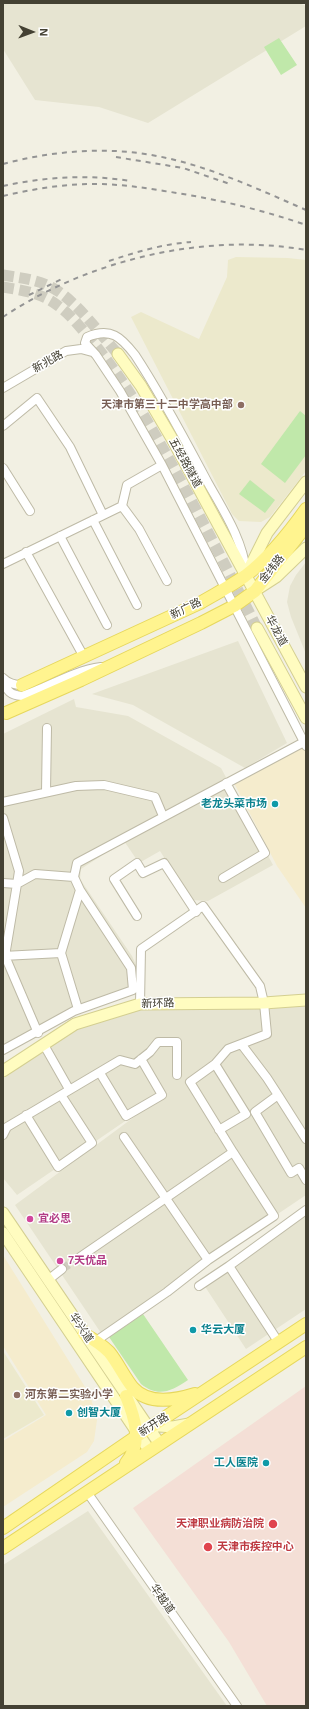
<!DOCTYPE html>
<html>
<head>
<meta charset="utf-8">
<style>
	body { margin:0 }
	#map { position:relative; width:309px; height:1709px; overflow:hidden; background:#f2f0e3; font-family:Helvetica,sans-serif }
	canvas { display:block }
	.frame { position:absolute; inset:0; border:4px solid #444133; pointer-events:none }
	.north { position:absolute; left:12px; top:12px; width:40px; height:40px; -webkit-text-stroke:3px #fff; paint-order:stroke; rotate:91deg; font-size:11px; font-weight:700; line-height:16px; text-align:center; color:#444133 }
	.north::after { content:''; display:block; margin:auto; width:14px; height:18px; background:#444133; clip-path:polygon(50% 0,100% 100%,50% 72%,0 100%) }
</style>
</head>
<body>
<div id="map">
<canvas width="309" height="1709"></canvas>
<div class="frame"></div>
<div class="north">N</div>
</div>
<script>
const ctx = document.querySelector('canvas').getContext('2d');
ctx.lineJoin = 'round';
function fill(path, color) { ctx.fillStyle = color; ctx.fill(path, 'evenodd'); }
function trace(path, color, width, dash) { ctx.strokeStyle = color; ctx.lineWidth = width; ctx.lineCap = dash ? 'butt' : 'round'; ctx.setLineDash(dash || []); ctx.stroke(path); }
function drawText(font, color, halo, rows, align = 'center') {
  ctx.font = font + ' Helvetica,"Noto Sans SC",sans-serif'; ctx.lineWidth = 3; ctx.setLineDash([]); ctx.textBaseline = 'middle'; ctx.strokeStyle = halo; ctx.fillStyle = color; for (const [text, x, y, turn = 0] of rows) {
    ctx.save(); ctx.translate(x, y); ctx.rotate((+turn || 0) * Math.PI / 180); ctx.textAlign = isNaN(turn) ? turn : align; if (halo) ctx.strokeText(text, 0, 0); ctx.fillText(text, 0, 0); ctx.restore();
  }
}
const residential = new Path2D(`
	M 3,3 L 299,3 L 306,6 L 306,26 L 148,123 L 99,107 L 35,100 L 3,49 Z
	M 306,562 L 306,654 L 291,617 L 287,602 L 290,586 L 296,575 Z
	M 238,641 L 287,743 L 245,768 L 133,705 L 92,694 Z
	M 74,699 L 76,707 L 128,716 L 221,768 L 273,865 L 208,901 L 191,900 L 160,851 L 139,863 L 124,841 L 81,869 L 80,879 L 132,956 L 139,971 L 138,993 L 117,997 L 74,1014 L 3,1054 L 3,734 Z
	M 306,1002 L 306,1195 L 101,1333 L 15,1205 L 172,1089 L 17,1195 L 3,1178 L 3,1079 L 48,1047 L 79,1028 L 142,1007 Z
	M 306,1209 L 306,1309 L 246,1349 L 200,1279 Z
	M 88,1511 L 227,1706 L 3,1706 L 3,1565 Z`);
const commercial = new Path2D(`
	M 303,746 L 306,753 L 306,908 L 277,866 L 233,781 Z
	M 3,1255 L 90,1395 L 97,1420 L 94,1441 L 87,1452 L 3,1507 L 3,1441 L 46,1415 L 3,1346 Z`);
const education = new Path2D(`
	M 236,257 L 288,258 L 306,260 L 306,471 L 270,517 L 261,522 L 239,521 L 232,514 L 131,317 L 141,312 L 199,339 L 227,277 L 228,260 Z
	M 3,1351 L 44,1415 L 3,1439 Z`);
const medical = new Path2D(`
	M 306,1386 L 306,1706 L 267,1706 L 229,1642 L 133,1508 Z`);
const green = new Path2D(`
	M 279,38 L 297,65 L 281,75 L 264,47 Z
	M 300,411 L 306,416 L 306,455 L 285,483 L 261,464 Z
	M 250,480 L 275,500 L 265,513 L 239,494 Z
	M 143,1314 L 188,1380 C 171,1391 159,1398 141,1384 L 109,1337 Z`);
const streetTunnel = new Path2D(`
	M 62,1269 L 80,1257`);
const secondaryTunnel = new Path2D(`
	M 3,275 C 19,278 36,279 51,287 C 75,299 100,334 118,354
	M 3,287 C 21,290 42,293 57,305 C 70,314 81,328 91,340 C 122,377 146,418 170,461 C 200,516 229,572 257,628`);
const street = new Path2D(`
	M 3,388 L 66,351 L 81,349 L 92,352
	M 3,426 L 37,398 L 70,447 L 103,515
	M 3,468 L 30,511
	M 122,506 L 139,529 L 167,581
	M 93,520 L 137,605
	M 60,536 L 107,625
	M 26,552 L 84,657
	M 3,564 L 122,506 L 127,485 L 162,465
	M 246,572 C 243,540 223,510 208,483 C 185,440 162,396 135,355 C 121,337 111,327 87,337 L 85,343 L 96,355 L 120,391 L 162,465 L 306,746
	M 3,678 C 8,683 14,685 22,685
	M 3,681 C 7,691 10,695 22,696 C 49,687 72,671 101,667
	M 46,792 L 47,728
	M 3,802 L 76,786 L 104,785 L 155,797 L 163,816
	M 3,818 L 19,871 L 17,884 L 3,883
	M 223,878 L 265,853 L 226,783
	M 137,916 L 114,879 L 137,863 L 143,873 L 164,863 L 196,912
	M 3,956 L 61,953
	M 78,1009 L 61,953 L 80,890
	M 38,1033 L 5,956 L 17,884 L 35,874 L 74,877 L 77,863 L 304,742
	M 44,1045 L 69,1089
	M 242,1045 L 267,1078 L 278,1095 L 255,1112 L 291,1173 L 299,1168 L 306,1180
	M 3,1050 L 74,1011 L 133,990 L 131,968 L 80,890 L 74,877
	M 215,1064 L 246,1114 L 219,1130
	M 100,1073 L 126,1116 L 162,1095 L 141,1059
	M 278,1095 L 306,1139
	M 26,1115 L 58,1167 L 92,1143 L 61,1095
	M 3,1135 L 7,1127 L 120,1060 L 135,1064 L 150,1052 L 158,1042 L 177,1042 L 177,1075
	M 124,1137 L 208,1260
	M 80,1257 L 233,1152 L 190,1082 L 215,1064 L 228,1049 L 267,1034 L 264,1003 L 260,986 L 203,906 L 141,949 L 140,1004
	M 48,1280 L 62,1269
	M 199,1286 L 229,1266
	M 93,1343 L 167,1292 L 208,1260 L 274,1216 L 233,1152
	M 279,1343 L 229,1266 L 306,1210
	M 87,1492 L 237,1706`);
const secondary = new Path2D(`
	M 118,354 L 141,386 L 171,437 L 306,687
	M 246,575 L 267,533 L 306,482
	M 259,588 L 276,577 L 306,548
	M 257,628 L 306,718
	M 3,1071 L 75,1024 L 140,1004 L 264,1003 L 306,1000
	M 3,1213 L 159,1443
	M 3,1233 L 149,1450
	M 147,1425 L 173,1427 L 189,1424`);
const primary = new Path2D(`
	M 22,685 L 200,603 C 215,594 231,586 245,576 C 269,558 289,533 306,509
	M 6,713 L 81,680 L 201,623 L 234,606 L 255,591 L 306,526
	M 84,1334 C 93,1339 102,1345 109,1352 C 118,1363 124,1377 133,1388 C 148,1405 176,1400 195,1394
	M 126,1463 C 143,1443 135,1418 126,1396
	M 3,1528 L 140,1434 L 306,1324
	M 3,1548 L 306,1347`);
const rail = new Path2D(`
	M 116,157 L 183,168 L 230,184
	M 3,164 C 52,151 106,146 157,156 C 209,166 258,189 306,210
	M 3,186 C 44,177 88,174 130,181
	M 3,196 C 33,189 63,184 94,184 C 117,184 140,187 164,191 C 212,198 260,209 306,225
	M 109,261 C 136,252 163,244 191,242
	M 29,295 L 64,278
	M 3,317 C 88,260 205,232 306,250`);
const markers = [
	[241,405,4,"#8d6e63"],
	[275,804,4,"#0f9aa8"],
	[30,1219,4,"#d1479c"],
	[60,1261,4,"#d1479c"],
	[193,1330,4,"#0f9aa8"],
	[17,1395,4,"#8d6e63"],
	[69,1413,4,"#0f9aa8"],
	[266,1463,4,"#0f9aa8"],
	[273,1524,5,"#e0444e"],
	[208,1547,5,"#e0444e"]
];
const streetNames = [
	["新兆路",48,362,-29],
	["五经路隧道",185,463,61],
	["金纬路",272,569,-51],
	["新广路",186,609,-26],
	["华龙道",276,631,62],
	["新环路",158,1004,-2],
	["华兴道",81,1328,56],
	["新开路",154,1425,-33],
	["华越道",162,1599,55]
];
const educationNames = [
	["天津市第三十二中学高中部",233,405],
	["河东第二实验小学",25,1395,"left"]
];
const cultureNames = [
	["老龙头菜市场",267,804],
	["华云大厦",201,1330,"left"],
	["创智大厦",77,1413,"left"],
	["工人医院",258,1463]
];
const hotelNames = [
	["宜必思",38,1219],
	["7天优品",68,1261]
];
const healthNames = [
	["天津职业病防治院",264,1524],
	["天津市疾控中心",217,1547,"left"]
];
fill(residential, '#e6e4d1');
fill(commercial, '#f5eccd');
fill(education, '#ece9cc');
fill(medical, '#f4dfd6');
fill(green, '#c0e8aa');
trace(streetTunnel, '#cfcdc0', 8, [8, 4]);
trace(secondaryTunnel, '#cfcdc0', 11, [11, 5.5]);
trace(street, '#bebaa6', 10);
trace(secondary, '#d4cf91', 13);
trace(primary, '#e6d75d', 14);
trace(street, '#fff', 8);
trace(secondary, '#fffcc0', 11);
trace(primary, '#fff48f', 12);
trace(rail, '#949494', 2, [5, 5]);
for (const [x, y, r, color] of markers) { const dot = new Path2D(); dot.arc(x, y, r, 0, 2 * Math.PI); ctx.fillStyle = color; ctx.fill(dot); trace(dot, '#fff', 1.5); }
drawText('11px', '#444133', '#fff', streetNames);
drawText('bold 11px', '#785e54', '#fff', educationNames, 'right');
drawText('bold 11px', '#0d838f', '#fff', cultureNames, 'right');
drawText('bold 11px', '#b23c85', '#fff', hotelNames, 'left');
drawText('bold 11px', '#be3a42', '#fff', healthNames, 'right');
</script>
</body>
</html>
